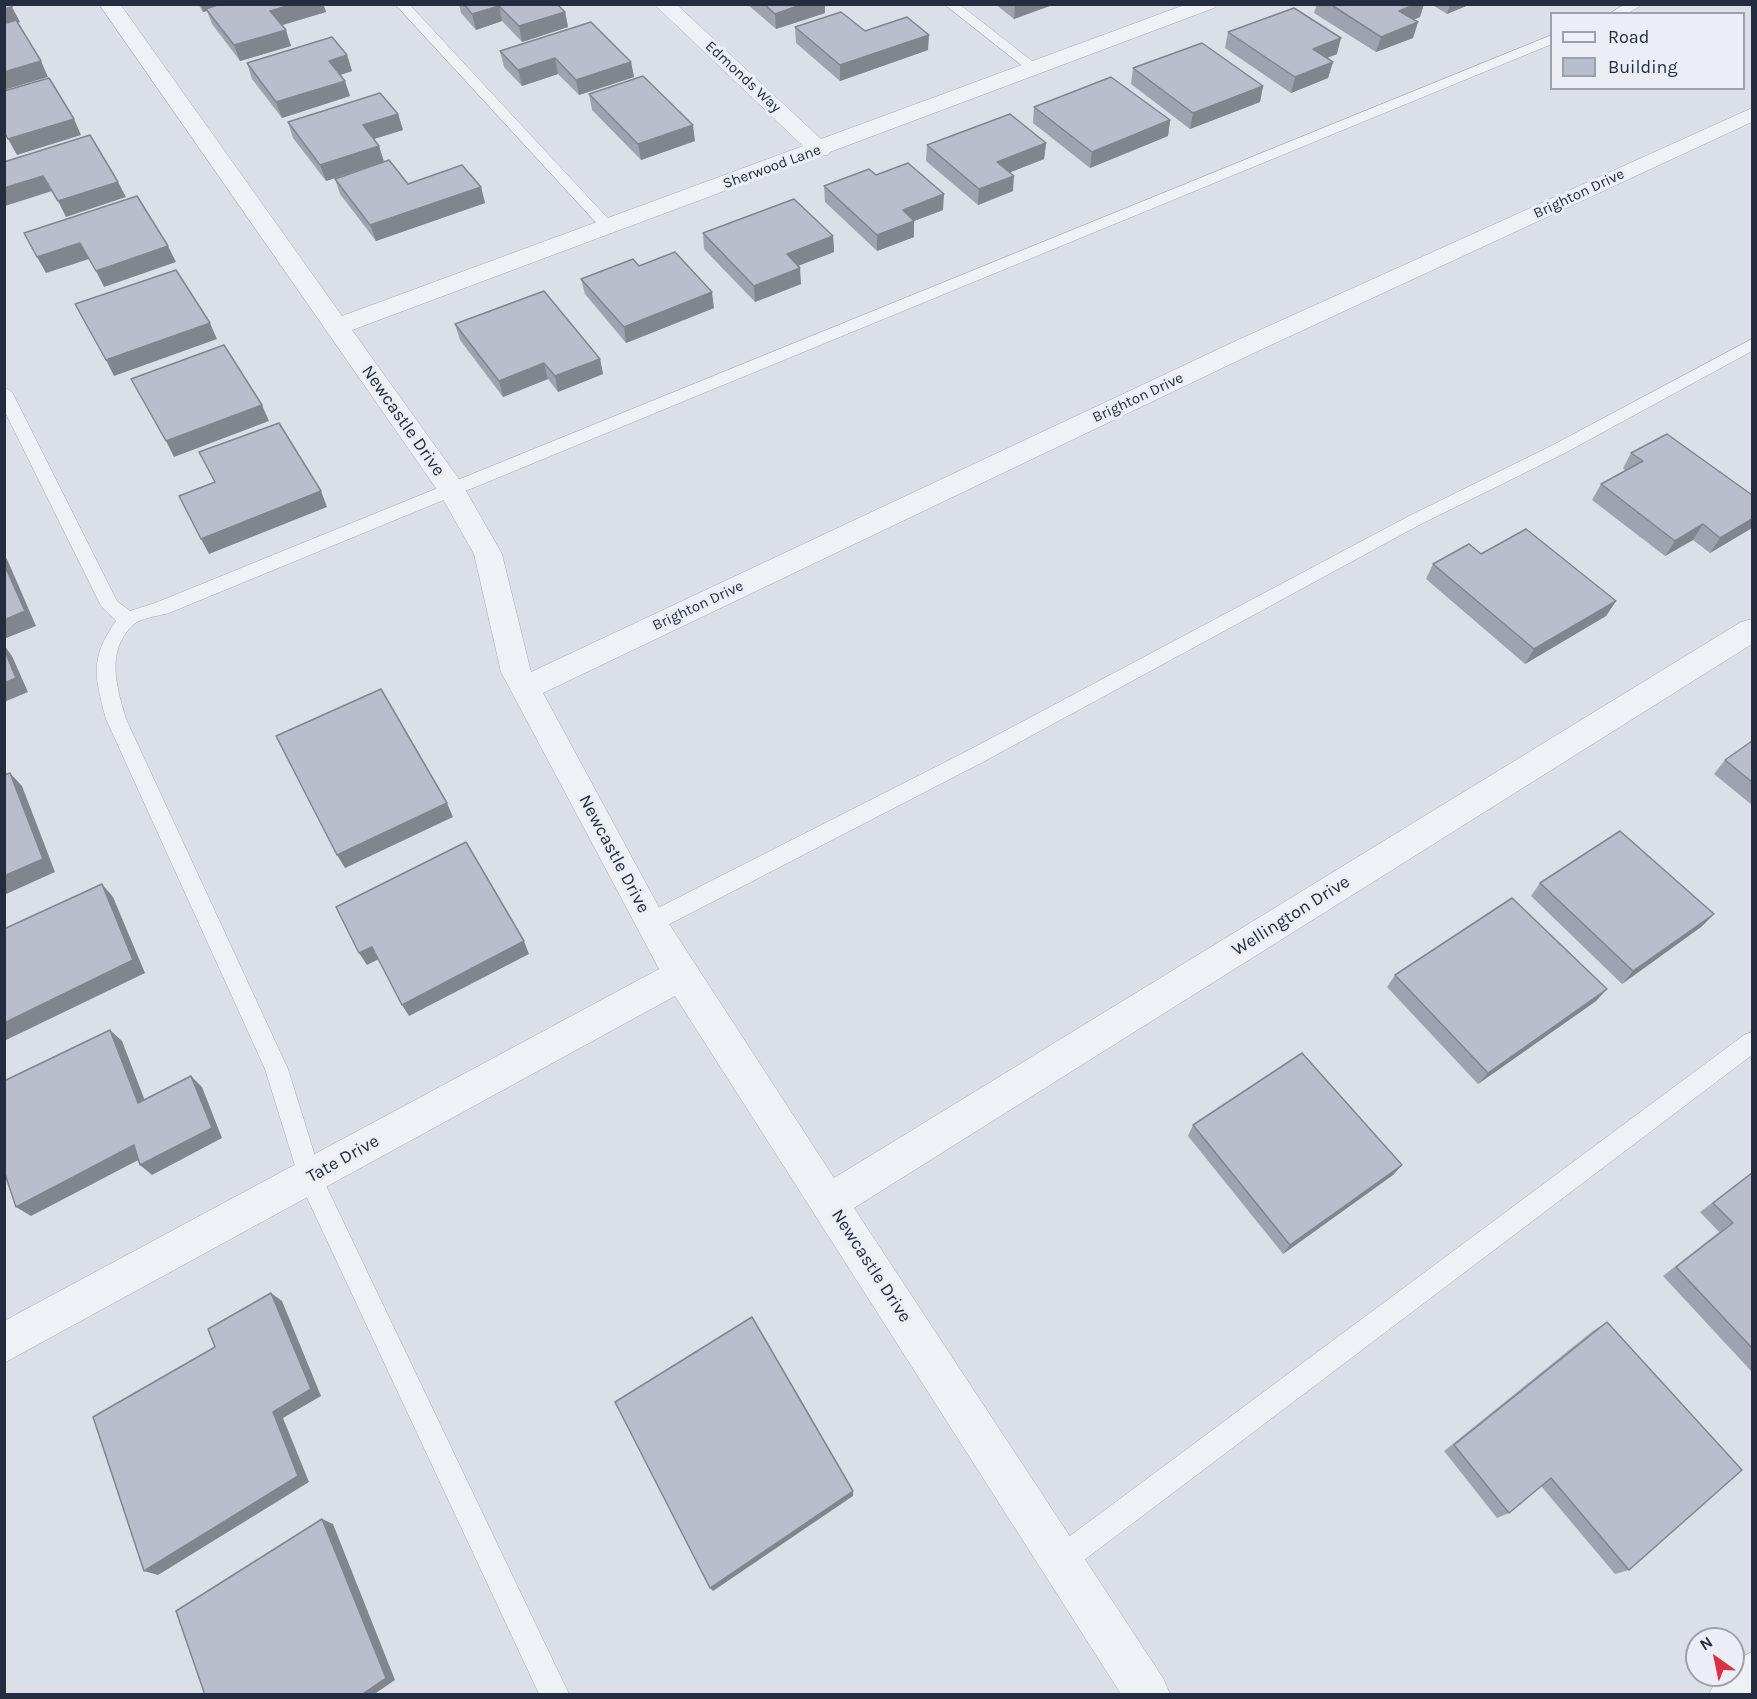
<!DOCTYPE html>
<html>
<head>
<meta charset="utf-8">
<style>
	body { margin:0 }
	#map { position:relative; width:1757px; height:1699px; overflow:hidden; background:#dbe0e8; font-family:Karla,sans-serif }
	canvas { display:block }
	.frame { position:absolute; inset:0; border:6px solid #242d3f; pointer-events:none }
	.legend { position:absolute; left:1550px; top:12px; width:195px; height:78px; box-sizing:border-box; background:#ebeff5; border:2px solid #9ba1ac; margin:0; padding:8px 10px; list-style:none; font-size:18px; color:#242d3f }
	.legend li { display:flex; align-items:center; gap:12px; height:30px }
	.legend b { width:30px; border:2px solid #9ba1ac }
	.north { position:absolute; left:1685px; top:1627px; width:60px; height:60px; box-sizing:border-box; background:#ebeff5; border:2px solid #9ba1ac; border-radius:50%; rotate:327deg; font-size:16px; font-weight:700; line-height:24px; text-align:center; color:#242d3f }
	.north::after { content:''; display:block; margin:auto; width:21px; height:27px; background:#db3144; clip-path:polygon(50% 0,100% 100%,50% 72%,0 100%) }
</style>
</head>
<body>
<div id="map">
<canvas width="1757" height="1699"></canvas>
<div class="frame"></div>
<ul class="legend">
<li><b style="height:8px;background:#eef1f5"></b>Road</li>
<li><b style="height:16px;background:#b8becb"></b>Building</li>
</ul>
<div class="north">N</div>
</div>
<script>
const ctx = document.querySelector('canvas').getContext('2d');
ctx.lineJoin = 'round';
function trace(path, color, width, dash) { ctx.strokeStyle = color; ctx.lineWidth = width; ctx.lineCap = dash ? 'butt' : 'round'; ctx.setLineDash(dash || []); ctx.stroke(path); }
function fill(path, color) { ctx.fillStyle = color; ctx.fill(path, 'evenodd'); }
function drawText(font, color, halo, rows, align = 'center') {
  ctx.font = font + ' Karla,sans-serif'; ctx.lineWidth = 6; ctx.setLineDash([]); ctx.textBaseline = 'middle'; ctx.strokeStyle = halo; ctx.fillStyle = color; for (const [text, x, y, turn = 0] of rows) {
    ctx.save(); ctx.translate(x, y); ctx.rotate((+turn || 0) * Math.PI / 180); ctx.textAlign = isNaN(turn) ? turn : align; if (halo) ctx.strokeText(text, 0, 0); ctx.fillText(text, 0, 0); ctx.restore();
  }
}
const service = new Path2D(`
	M 395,4 L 409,4 L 613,224 L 616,227 L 613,230 L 603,230 Z
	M 944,4 L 959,4 L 1041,68 L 1039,71 L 1029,71 Z
	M 1625,4 L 1643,4 L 1627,14 L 1609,14 Z
	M 1552,35 L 1552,44 L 169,613 C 159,616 140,618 133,625 C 105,651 117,688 126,719 L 288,1069 L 321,1175 L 569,1694 L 539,1694 L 301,1185 L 265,1069 L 106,719 C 95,677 89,659 116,621 L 101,606 L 4,410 L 4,387 L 12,392 L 117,601 L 130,611 L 155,603 Z
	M 1752,339 L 1752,351 L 1563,454 L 1421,524 L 983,762 L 658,930 L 650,932 L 642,930 L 639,923 L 642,916 L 969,750 L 1409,516 L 1551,446 Z
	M 1752,1032 L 1752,1055 L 1071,1570 L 1061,1574 L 1051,1570 L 1047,1560 L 1051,1550 L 1744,1035 Z`);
const minor = new Path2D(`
	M 99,4 L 120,4 L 342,316 L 803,146 L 654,4 L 676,4 L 821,139 L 1187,4 L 1217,4 L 1214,8 L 830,152 L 828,155 L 818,156 L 352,330 L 461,482 L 502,554 L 531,672 L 1240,339 L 1752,108 L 1752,122 L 1258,351 L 543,693 L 662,913 L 834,1178 L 1741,622 L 1752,619 L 1752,644 L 854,1208 L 1163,1678 L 1170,1694 L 1121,1694 L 675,996 L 4,1363 L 4,1321 L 659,969 L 501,672 L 474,554 L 440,494 Z
	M 1752,1652 L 1752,1694 L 1709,1694 L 1719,1675 L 1733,1675 L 1733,1662 Z`);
const wall = new Path2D(`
	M 198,4 L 323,4 L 326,12 L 282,25 L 291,46 L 240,61 L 212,24 L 207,11 L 203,12 Z
	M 459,4 L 559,4 L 559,6 L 565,12 L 568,27 L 522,42 L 502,21 L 476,30 L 461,13 Z
	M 747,4 L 825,4 L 825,13 L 776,29 Z
	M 995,4 L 1055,4 L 1014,19 Z
	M 1317,4 L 1424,4 L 1420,17 L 1413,20 L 1418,22 L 1413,38 L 1376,52 L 1314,13 Z
	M 1431,4 L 1471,4 L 1447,14 Z
	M 795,27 L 865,31 L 928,50 L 840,81 L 796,43 Z
	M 1228,32 L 1337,54 L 1326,58 L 1333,62 L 1328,78 L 1291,93 L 1225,48 Z
	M 500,51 L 631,62 L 634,77 L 579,95 L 558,74 L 522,86 L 504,67 Z
	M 347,55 L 352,71 L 340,75 L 350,96 L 282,118 L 252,79 L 247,63 Z
	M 1133,68 L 1263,86 L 1260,102 L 1190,129 L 1131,84 Z
	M 589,94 L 695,141 L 641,160 L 592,110 Z
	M 1034,107 L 1170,120 L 1168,136 L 1090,168 L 1033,123 Z
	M 398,114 L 403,130 L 374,139 L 379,146 L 384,162 L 326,181 L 293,138 L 288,122 Z
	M 1046,143 L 1044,159 L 1010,172 L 1013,191 L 978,205 L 926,161 L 927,145 Z
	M 876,175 L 943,210 L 914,221 L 914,237 L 877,251 L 825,202 L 824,186 Z
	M 335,179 L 408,184 L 481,187 L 485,203 L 376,241 L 340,194 Z
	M 703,233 L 833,236 L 834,252 L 798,266 L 801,284 L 755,302 L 704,249 Z
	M 639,266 L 714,308 L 626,343 L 585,294 L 581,279 Z
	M 455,324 L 600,359 L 603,374 L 558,392 L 548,379 L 503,397 L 460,340 Z
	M 1631,453 L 1752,495 L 1752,528 L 1710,553 L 1693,540 L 1665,556 L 1592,500 L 1601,484 L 1626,471 L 1623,468 Z
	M 1481,554 L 1616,601 L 1606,616 L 1525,664 L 1426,579 L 1433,564 Z
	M 1752,741 L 1752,805 L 1714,774 L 1725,760 Z
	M 1540,883 L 1714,914 L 1701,927 L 1622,984 L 1531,896 Z
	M 1395,975 L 1607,989 L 1596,1001 L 1478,1084 L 1387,987 Z
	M 1193,1125 L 1402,1165 L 1393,1175 L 1283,1254 L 1188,1136 Z
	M 1752,1172 L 1752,1372 L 1663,1276 L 1719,1232 L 1700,1212 Z
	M 1607,1322 L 1629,1570 L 1615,1574 L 1541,1486 L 1509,1513 L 1497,1518 L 1444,1451 L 1594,1330 Z`);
const shadedWall = new Path2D(`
	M 201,4 L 228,4 L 206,9 L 207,11 L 203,12 Z
	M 294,4 L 323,4 L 326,12 L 276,27 L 270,11 Z
	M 803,4 L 825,4 L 825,13 L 776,29 L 775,14 Z
	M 1015,4 L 1055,4 L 1014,19 Z
	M 1416,4 L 1424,4 L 1420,17 L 1395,27 L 1399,11 Z
	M 1450,4 L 1471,4 L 1447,14 Z
	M 499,6 L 502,21 L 476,30 L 472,14 Z
	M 12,7 L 20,22 L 4,27 L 4,9 Z
	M 565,12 L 568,27 L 522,42 L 519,26 Z
	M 1418,22 L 1413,38 L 1376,52 L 1381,37 Z
	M 286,30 L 291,46 L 240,61 L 234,45 Z
	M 929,35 L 928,50 L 840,81 L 840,65 Z
	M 1341,38 L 1337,54 L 1309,65 L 1313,49 Z
	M 347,55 L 352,71 L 334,77 L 329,61 Z
	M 555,58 L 558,74 L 522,86 L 518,70 Z
	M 41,61 L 48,77 L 4,90 L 4,72 Z
	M 631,62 L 634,77 L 579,95 L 576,80 Z
	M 1333,62 L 1328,78 L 1291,93 L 1295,77 Z
	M 345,81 L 350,96 L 282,118 L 276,102 Z
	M 1263,86 L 1260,102 L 1190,129 L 1193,113 Z
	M 398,114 L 403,130 L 367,141 L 363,125 Z
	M 74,119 L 81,135 L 17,155 L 8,139 Z
	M 1170,120 L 1168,136 L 1090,168 L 1092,152 Z
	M 693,125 L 695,141 L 641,160 L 638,144 Z
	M 1046,143 L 1044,159 L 996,178 L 997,162 Z
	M 379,146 L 384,162 L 326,181 L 320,165 Z
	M 43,176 L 52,191 L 5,206 L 4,188 Z
	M 1014,176 L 1013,191 L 978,205 L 979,189 Z
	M 118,182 L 126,197 L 66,217 L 58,201 Z
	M 481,187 L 485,203 L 376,241 L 370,225 Z
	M 944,194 L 943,210 L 914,221 L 914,237 L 877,251 L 877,235 L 903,210 Z
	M 833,236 L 834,252 L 787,270 L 787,254 Z
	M 80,243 L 89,259 L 46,273 L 37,257 Z
	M 168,246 L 176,262 L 104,287 L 96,271 Z
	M 800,268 L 801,284 L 755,302 L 754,286 Z
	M 712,292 L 714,308 L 626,343 L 624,327 Z
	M 210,323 L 217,339 L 114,376 L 106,360 Z
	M 600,359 L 603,374 L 558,392 L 555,376 Z
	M 544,363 L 548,379 L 503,397 L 499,381 Z
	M 262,405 L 269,421 L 174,457 L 166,441 Z
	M 321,491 L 327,507 L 209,554 L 201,539 Z
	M 1752,519 L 1752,528 L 1710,553 L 1720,538 Z
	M 1703,524 L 1693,540 L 1665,556 L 1675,541 Z
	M 4,556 L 7,559 L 36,626 L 4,639 Z
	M 1616,601 L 1606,616 L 1525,664 L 1534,649 Z
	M 4,645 L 12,656 L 28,692 L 4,702 Z
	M 10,773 L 22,786 L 55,872 L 4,895 L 4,876 Z
	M 447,803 L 453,817 L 345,868 L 337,855 Z
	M 102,884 L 113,897 L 145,973 L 4,1041 L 4,1023 Z
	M 1714,914 L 1701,927 L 1622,984 L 1633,971 Z
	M 524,941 L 529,954 L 409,1016 L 402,1005 Z
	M 372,947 L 379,959 L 367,965 L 359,953 Z
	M 1607,989 L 1596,1001 L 1478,1084 L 1488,1073 Z
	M 110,1030 L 122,1041 L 150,1114 L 138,1103 Z
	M 191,1076 L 202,1087 L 222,1138 L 152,1175 L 140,1165 Z
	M 134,1145 L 146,1156 L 31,1216 L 16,1207 Z
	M 1402,1165 L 1393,1175 L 1283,1254 L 1290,1245 Z
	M 271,1293 L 282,1301 L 321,1396 L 283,1418 L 309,1482 L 158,1575 L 144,1571 Z
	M 853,1491 L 853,1496 L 713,1591 L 710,1588 Z
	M 322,1519 L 333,1524 L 395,1680 L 373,1695 L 361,1695 Z`);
const building = new Path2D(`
	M 4,4 L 11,4 L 12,7 L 4,9 Z
	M 220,4 L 294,4 L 270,11 L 286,30 L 234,45 L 206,9 Z
	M 464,4 L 557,4 L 565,12 L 519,26 L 499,6 L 472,14 Z
	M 764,4 L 803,4 L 775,14 Z
	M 1330,4 L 1416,4 L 1399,11 L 1418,22 L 1381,37 Z
	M 1294,8 L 1341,38 L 1313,49 L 1333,62 L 1295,77 L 1228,32 Z
	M 841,12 L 865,31 L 907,17 L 929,35 L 840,65 L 795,27 Z
	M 16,20 L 41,61 L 4,72 L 4,24 Z
	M 591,22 L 631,62 L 576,80 L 555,58 L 518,70 L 500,51 Z
	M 332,37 L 347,55 L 329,61 L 345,81 L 276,102 L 247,63 Z
	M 1202,43 L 1263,86 L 1193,113 L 1133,68 Z
	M 643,76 L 693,125 L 638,144 L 589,94 Z
	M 1111,77 L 1170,120 L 1092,152 L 1034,107 Z
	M 49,78 L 74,119 L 8,139 L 4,132 L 4,91 Z
	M 380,93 L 398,114 L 363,125 L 379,146 L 320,165 L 288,122 Z
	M 1010,114 L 1046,143 L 997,162 L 1014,176 L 979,189 L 927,145 Z
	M 90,135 L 118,182 L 58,201 L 43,176 L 4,188 L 4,162 Z
	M 389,160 L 408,184 L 462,165 L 481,187 L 370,225 L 335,179 Z
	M 908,163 L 944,194 L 903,210 L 914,221 L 877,235 L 824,186 L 869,169 L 876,175 Z
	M 137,196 L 168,246 L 96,271 L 80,243 L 37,257 L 24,233 Z
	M 794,199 L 833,236 L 787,254 L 800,268 L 754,286 L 703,233 Z
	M 675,252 L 712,292 L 624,327 L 581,279 L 633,259 L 639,266 Z
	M 176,270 L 210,323 L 106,360 L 75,304 Z
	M 544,291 L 600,359 L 555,376 L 544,363 L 499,381 L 455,324 Z
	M 224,345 L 262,405 L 166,441 L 131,379 Z
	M 279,423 L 321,491 L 201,539 L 179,496 L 215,482 L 199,452 Z
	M 1667,434 L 1752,495 L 1752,519 L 1720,538 L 1703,524 L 1675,541 L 1601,484 L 1643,461 L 1631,453 Z
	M 1526,529 L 1616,601 L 1534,649 L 1433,564 L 1469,544 L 1481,554 Z
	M 4,564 L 25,611 L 4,620 Z
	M 4,649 L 16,678 L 4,683 Z
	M 381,689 L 447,803 L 337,855 L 276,736 Z
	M 1752,741 L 1752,782 L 1725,760 Z
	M 10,773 L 43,859 L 4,876 L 4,775 Z
	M 1620,831 L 1714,914 L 1633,971 L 1540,883 Z
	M 466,842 L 524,941 L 402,1005 L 372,947 L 359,953 L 336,907 Z
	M 102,884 L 133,960 L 4,1023 L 4,929 Z
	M 1512,898 L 1607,989 L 1488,1073 L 1395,975 Z
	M 110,1030 L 138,1103 L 191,1076 L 212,1128 L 140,1165 L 134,1145 L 16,1207 L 4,1171 L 4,1081 Z
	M 1302,1053 L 1402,1165 L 1290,1245 L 1193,1125 Z
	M 1752,1173 L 1752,1348 L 1676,1267 L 1733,1223 L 1713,1203 Z
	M 271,1293 L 311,1389 L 273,1412 L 298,1476 L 144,1571 L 93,1417 L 215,1347 L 208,1329 Z
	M 752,1317 L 853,1491 L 710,1588 L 615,1402 Z
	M 1607,1322 L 1742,1470 L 1629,1570 L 1551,1478 L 1509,1513 L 1454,1445 Z
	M 322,1519 L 386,1678 L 361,1695 L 205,1695 L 176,1611 Z`);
const farStreetnames = [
	["Edmonds Way",743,77,43],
	["Sherwood Lane",772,167,-20],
	["Brighton Drive",1579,194,-25],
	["Brighton Drive",1138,398,-25],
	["Brighton Drive",698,606,-25]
];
const streetNames = [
	["Newcastle Drive",403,421,55],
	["Newcastle Drive",614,854,62],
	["Wellington Drive",1291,916,-32],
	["Tate Drive",343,1159,-29],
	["Newcastle Drive",871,1266,57]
];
trace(service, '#a4aab5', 1);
trace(minor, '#a4aab5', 1);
fill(service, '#eef1f5');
fill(minor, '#eef1f5');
fill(wall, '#9ea3af');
fill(shadedWall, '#81858e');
fill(building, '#b8becb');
trace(building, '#81858e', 1.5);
drawText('15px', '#242d3f', '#ebeff5', farStreetnames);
drawText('18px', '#242d3f', '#ebeff5', streetNames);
</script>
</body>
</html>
